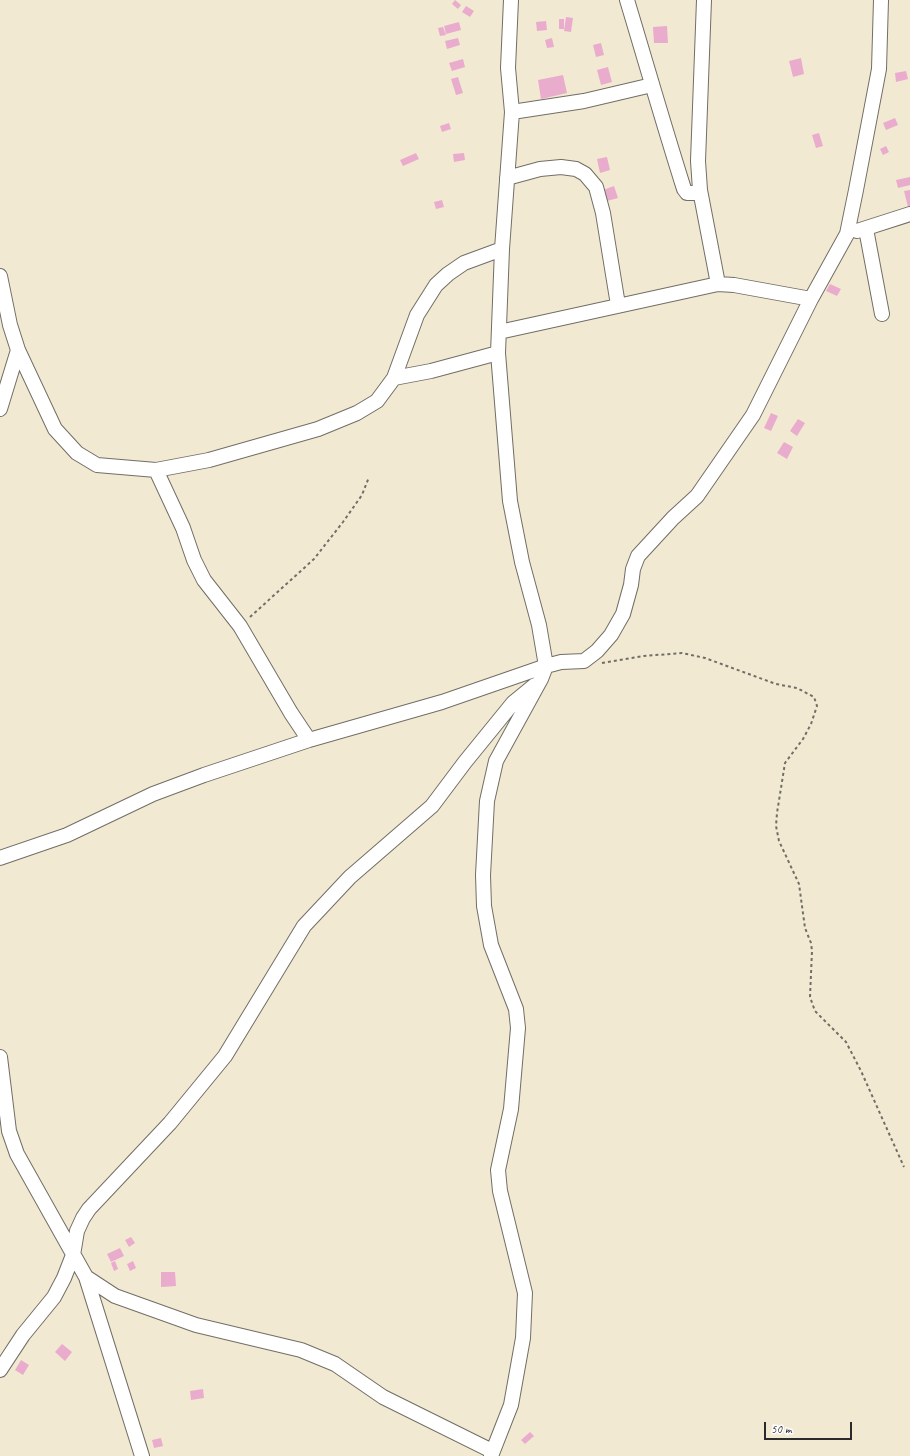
<!DOCTYPE html>
<html>
<head>
<meta charset="utf-8">
<style>
	body { margin:0 }
	#map { position:relative; width:910px; height:1456px; overflow:hidden; background:#f2e9d2; font-family:Caveat,sans-serif }
	canvas { display:block }
	.scale { position:absolute; left:764px; top:1422px; width:88px; height:18px; box-sizing:border-box; border:2px solid #2b2b2b; border-top:0; padding-left:5px; font-size:12px; line-height:14px; white-space:nowrap; color:#2b2b2b; -webkit-text-stroke:3px #fff; paint-order:stroke }
</style>
</head>
<body>
<div id="map">
<canvas width="910" height="1456"></canvas>
<div class="scale">50 m</div>
</div>
<script>
const ctx = document.querySelector('canvas').getContext('2d');
ctx.lineJoin = 'round';
function fill(path, color) { ctx.fillStyle = color; ctx.fill(path, 'evenodd'); }
function trace(path, color, width, dash) { ctx.strokeStyle = color; ctx.lineWidth = width; ctx.lineCap = dash ? 'butt' : 'round'; ctx.setLineDash(dash || []); ctx.stroke(path); }
const building = new Path2D(`
	M 455,0 L 461,5 L 458,9 L 452,4 Z
	M 466,6 L 474,11 L 470,17 L 462,12 Z
	M 566,17 L 573,18 L 571,32 L 564,31 Z
	M 559,19 L 564,19 L 564,29 L 559,29 Z
	M 546,21 L 547,30 L 537,31 L 536,22 Z
	M 459,22 L 461,30 L 446,34 L 444,26 Z
	M 667,26 L 668,43 L 654,43 L 653,27 Z
	M 443,27 L 446,35 L 440,36 L 438,28 Z
	M 458,38 L 460,45 L 447,49 L 445,41 Z
	M 552,38 L 554,47 L 547,48 L 545,40 Z
	M 601,43 L 604,55 L 596,57 L 593,45 Z
	M 801,58 L 804,74 L 793,77 L 789,61 Z
	M 463,59 L 465,67 L 452,71 L 449,63 Z
	M 608,67 L 612,82 L 601,85 L 597,70 Z
	M 906,71 L 908,79 L 896,82 L 895,73 Z
	M 563,75 L 567,93 L 541,99 L 538,80 Z
	M 458,77 L 463,93 L 456,95 L 451,79 Z
	M 895,118 L 898,125 L 886,130 L 883,123 Z
	M 449,123 L 451,129 L 442,132 L 440,126 Z
	M 819,133 L 823,146 L 816,148 L 812,135 Z
	M 886,146 L 889,152 L 883,155 L 880,149 Z
	M 416,153 L 419,159 L 403,166 L 400,160 Z
	M 464,153 L 465,160 L 454,162 L 453,154 Z
	M 607,157 L 610,170 L 600,173 L 597,159 Z
	M 910,177 L 910,185 L 898,188 L 896,180 Z
	M 614,186 L 618,198 L 607,201 L 603,190 Z
	M 910,190 L 910,206 L 908,207 L 904,191 Z
	M 442,200 L 444,207 L 436,209 L 434,202 Z
	M 830,284 L 841,289 L 837,296 L 826,291 Z
	M 771,413 L 778,416 L 771,431 L 764,428 Z
	M 798,419 L 805,423 L 797,436 L 790,431 Z
	M 784,442 L 793,447 L 787,459 L 777,453 Z
	M 131,1237 L 135,1243 L 129,1247 L 125,1240 Z
	M 120,1248 L 124,1256 L 111,1262 L 107,1254 Z
	M 115,1261 L 118,1269 L 114,1271 L 111,1263 Z
	M 133,1261 L 136,1268 L 130,1271 L 127,1264 Z
	M 161,1272 L 175,1272 L 176,1286 L 161,1287 Z
	M 62,1344 L 72,1352 L 65,1361 L 55,1352 Z
	M 21,1360 L 29,1365 L 23,1375 L 15,1370 Z
	M 203,1389 L 204,1398 L 191,1400 L 190,1391 Z
	M 530,1432 L 534,1436 L 525,1444 L 521,1440 Z
	M 161,1438 L 163,1446 L 154,1448 L 152,1440 Z`);
const path = new Path2D(`
	M 250,617 L 314,559 L 343,522 L 362,495 L 369,477
	M 602,663 L 644,656 L 682,653 L 705,658 L 776,684 L 797,688 L 814,697 L 817,706 L 811,724 L 803,739 L 785,763 L 777,813 L 776,826 L 779,841 L 799,884 L 805,928 L 811,943 L 812,951 L 810,997 L 815,1011 L 846,1042 L 861,1071 L 904,1167`);
const minor = new Path2D(`
	M 627,0 C 646,63 664,126 684,189 L 687,193 L 694,193 L 700,190
	M 704,0 L 698,161 L 700,190 L 718,284
	M 512,112 L 584,101 L 652,85
	M 507,178 L 540,169 L 561,167 L 576,169 L 585,174 L 596,187 L 603,213 L 618,305
	M 866,229 L 882,314
	M 857,231 L 910,214
	M 0,276 L 10,325 L 18,350 L 55,429 L 77,453 L 97,465 L 156,470 L 209,460 L 318,429 L 357,413 L 377,401 L 394,378 L 417,315 L 436,285 L 448,274 L 464,263 L 502,249
	M 499,332 L 718,284 L 734,285 L 811,299
	M 394,378 L 431,371 L 498,353
	M 0,409 L 18,350
	M 156,470 L 183,528 L 194,560 L 204,580 L 240,626 L 291,713 L 309,740
	M 0,858 L 67,835 L 153,794 L 204,775 L 309,740 L 442,702 L 546,666 L 561,662 L 584,661 L 597,651 L 611,635 L 623,614 L 631,585 L 633,569 L 638,556 L 673,518 L 697,496 L 753,415 L 811,299 L 847,234 L 856,190 L 879,69 L 881,0
	M 0,1057 L 9,1131 L 17,1154 L 86,1277 L 142,1456
	M 86,1277 L 115,1296 L 196,1325 L 301,1350 L 335,1364 L 383,1397 L 492,1451
	M 0,1370 L 23,1335 L 54,1297 L 64,1278 L 73,1255 L 77,1231 L 83,1218 L 89,1209 L 170,1123 L 225,1056 L 304,926 L 350,877 L 432,806 L 465,762 L 513,703 L 535,685
	M 491,1456 L 511,1405 L 523,1338 L 525,1293 L 500,1191 L 498,1170 L 511,1109 L 518,1028 L 516,1009 L 491,945 L 484,906 L 483,875 L 487,801 L 496,761 L 541,679 L 546,666 L 539,625 L 522,562 L 510,501 L 498,353 L 502,249 L 512,112 L 508,68 L 511,0`);
fill(building, '#e9accd');
trace(minor, '#716e65', 16);
trace(path, '#716e65', 2, [3, 3]);
trace(minor, '#fff', 14);
</script>
</body>
</html>
